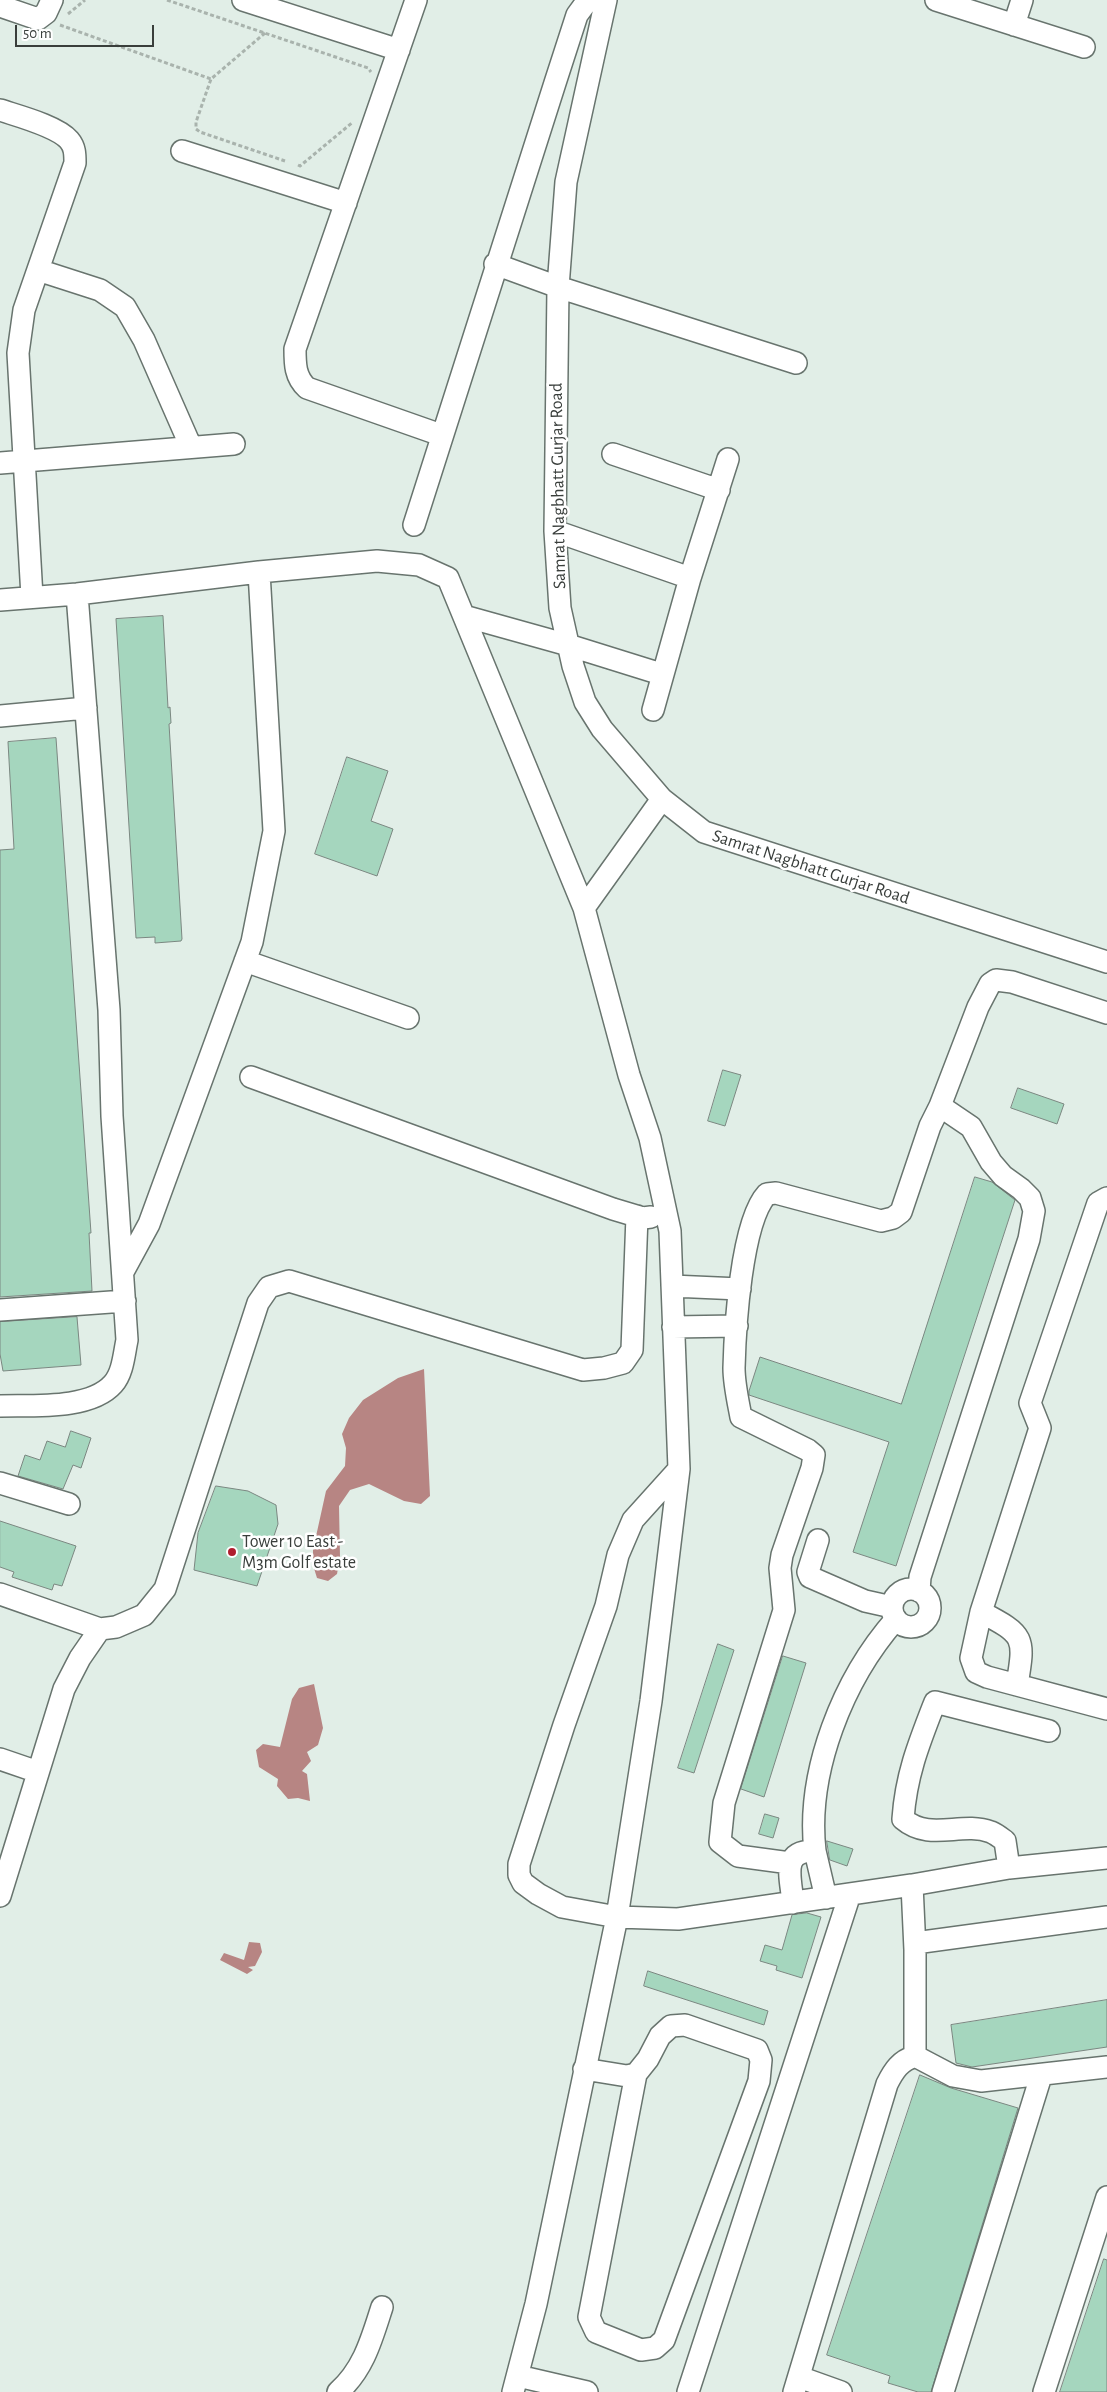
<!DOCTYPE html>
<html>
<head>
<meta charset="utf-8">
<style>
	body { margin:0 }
	#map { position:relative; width:1107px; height:2392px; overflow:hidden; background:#e1eee7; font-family:"Alegreya Sans",sans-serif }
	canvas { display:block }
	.scale { position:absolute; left:15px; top:25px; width:139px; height:22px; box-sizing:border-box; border:2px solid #393e3b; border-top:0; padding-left:6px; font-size:15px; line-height:18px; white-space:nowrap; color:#393e3b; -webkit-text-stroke:4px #fff; paint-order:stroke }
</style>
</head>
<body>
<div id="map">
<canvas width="1107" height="2392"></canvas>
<div class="scale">50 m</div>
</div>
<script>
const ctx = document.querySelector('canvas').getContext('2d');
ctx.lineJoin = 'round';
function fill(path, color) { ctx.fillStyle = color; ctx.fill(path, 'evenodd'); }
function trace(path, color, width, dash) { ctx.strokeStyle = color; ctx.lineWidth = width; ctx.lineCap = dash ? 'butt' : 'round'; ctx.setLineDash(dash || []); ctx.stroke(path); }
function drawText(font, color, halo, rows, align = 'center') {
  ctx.font = font + ' "Alegreya Sans",sans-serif'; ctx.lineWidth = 5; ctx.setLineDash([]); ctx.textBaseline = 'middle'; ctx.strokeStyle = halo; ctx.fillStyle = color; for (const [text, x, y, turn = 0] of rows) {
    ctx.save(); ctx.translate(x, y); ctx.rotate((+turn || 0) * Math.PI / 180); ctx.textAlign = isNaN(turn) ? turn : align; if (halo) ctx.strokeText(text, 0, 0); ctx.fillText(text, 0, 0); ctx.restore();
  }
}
const water = new Path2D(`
	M 424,1369 L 430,1496 L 421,1504 L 404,1501 L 369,1484 L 350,1490 L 339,1506 L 340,1557 L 337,1574 L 328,1581 L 317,1578 L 313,1565 L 313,1550 L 326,1491 L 345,1466 L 346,1448 L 342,1434 L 349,1418 L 363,1400 L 398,1378 Z
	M 314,1684 L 323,1728 L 318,1745 L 307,1752 L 311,1761 L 302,1771 L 307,1774 L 310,1801 L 298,1798 L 288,1799 L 277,1786 L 278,1779 L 259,1767 L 256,1750 L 263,1744 L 280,1747 L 292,1699 L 299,1688 Z
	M 249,1942 L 260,1943 L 262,1952 L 255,1966 L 248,1967 L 253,1970 L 247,1974 L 220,1960 L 224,1953 L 244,1960 Z`);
const building = new Path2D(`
	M 163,616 L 168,708 L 170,707 L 171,723 L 169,724 L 182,939 L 181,941 L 155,943 L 155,937 L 136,938 L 116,619 Z
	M 56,738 L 91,1233 L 89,1233 L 92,1291 L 0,1297 L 0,850 L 14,849 L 8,742 Z
	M 347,757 L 388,771 L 371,821 L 393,829 L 377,876 L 315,854 Z
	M 723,1070 L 741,1075 L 725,1126 L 708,1121 Z
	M 1018,1088 L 1064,1104 L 1057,1124 L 1011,1108 Z
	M 975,1177 L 992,1182 L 1015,1200 L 896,1566 L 853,1552 L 889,1442 L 749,1395 L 749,1391 L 760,1357 L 901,1404 Z
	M 77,1317 L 81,1365 L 3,1371 L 0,1354 L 0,1322 Z
	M 71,1431 L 91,1438 L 81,1468 L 73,1465 L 63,1489 L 18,1476 L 25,1455 L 40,1460 L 47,1441 L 65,1447 Z
	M 216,1486 L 248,1491 L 276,1505 L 278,1524 L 257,1586 L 194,1570 L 198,1533 Z
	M 0,1521 L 76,1546 L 62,1586 L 54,1584 L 52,1590 L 12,1577 L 14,1572 L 0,1567 Z
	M 718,1644 L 734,1650 L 694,1773 L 678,1768 Z
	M 783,1656 L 806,1663 L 764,1797 L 741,1789 Z
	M 765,1814 L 779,1818 L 773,1838 L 759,1834 Z
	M 827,1841 L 853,1849 L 847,1866 L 830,1860 Z
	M 807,1913 L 821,1917 L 802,1978 L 776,1970 L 777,1966 L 760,1961 L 765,1945 L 782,1950 L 792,1915 Z
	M 648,1971 L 768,2011 L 764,2025 L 644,1986 Z
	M 1107,2000 L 1107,2047 L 972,2067 L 956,2063 L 951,2025 Z
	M 920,2075 L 951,2088 L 1018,2108 L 931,2392 L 918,2392 L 888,2383 L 890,2376 L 827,2355 Z
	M 1104,2259 L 1107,2260 L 1107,2392 L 1060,2392 Z`);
const path = new Path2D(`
	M 167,0 L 368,68 L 371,72
	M 68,14 L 85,0
	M 60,25 L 211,79
	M 265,33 L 211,79 L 196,122 L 196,129 L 200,132 L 285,161
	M 298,165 L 300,166 L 353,122`);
const minor = new Path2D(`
	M 243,0 L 399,50
	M 416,0 L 295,349 C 295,364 295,377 307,388 L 441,435
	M 606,0 L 566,182 L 558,287 L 555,531 L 560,608 L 573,666 L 585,702 L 602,729 L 662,799 L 704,832 L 1107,962
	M 936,0 L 1084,47
	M 0,6 L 38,19 L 46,13 L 52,0
	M 1014,25 L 1022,0
	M 0,110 C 18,116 57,126 69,140 C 75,147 75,154 75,163 L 24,310 L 18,353 L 32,597
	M 182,151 L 346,203
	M 495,264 L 558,287 L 796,363
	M 38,270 L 100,290 L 125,307 L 144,340 L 191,447
	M 613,454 L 719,490
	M 0,463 L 234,444
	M 414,525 L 555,83 L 577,15 L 588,0
	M 555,531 L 690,578
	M 0,600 L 77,594 L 259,572 L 377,561 L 419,565 L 448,578 L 584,908 L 629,1075 L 650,1138 L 670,1231 L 679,1469 L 633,1520 L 618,1555 L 606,1606 L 564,1725 L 519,1864 L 519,1875 L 523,1883 L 538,1894 L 562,1907 L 617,1917 L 678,1919 L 912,1885 L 1009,1868 L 1107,1858
	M 464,616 L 568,645 L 661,674
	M 653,710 L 690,578 L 728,459
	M 0,716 L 86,708
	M 584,908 L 662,799
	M 245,961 L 408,1018
	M 251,1077 L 613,1209 L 643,1218 L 651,1217
	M 1107,1198 L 1098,1203 L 1030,1403 L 1040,1428 L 981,1612 L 971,1658 L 976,1672 L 987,1677 L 1107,1709
	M 124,1270 L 149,1224 L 252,942 L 274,831 L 259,572
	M 672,1286 L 740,1289
	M 0,1310 L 125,1301
	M 673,1327 L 737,1326
	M 0,1406 C 32,1405 90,1410 113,1384 C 123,1373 124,1354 127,1340 L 112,1116 L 109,1010 L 77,594
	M 0,1483 L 69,1504
	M 818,1540 L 808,1572 L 810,1577 L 865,1601 L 892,1607
	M892 1608a19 19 0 1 1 38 0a19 19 0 1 1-38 0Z
	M 919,1591 L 920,1577 L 1029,1239 L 1034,1211 L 1030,1198 L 1021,1189 L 1003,1176 L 991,1162 L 971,1127 L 940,1106
	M 0,1594 L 100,1629
	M 981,1612 C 1025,1635 1025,1637 1017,1685
	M 0,1759 L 38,1772
	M 815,1851 C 806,1772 843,1679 896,1619
	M 790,1863 L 738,1856 L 720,1842 L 724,1803 L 784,1610 L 780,1568 L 782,1555 L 812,1468 L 814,1455 L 808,1450 L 741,1417 C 738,1401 734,1384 734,1368 C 735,1329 741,1222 767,1194 L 776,1193 L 881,1221 L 893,1218 L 901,1212 L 930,1126 L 940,1106 L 978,1007 L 990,984 L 996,980 L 1012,982 L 1107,1013
	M 1009,1868 L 1005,1841 C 1001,1838 996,1834 991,1832 C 961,1821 930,1842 903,1819 C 906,1775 919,1743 935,1702 L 1049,1731
	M 912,1885 L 915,1950 L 915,2056
	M 0,1896 L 64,1689 L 80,1658 L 100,1629 L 116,1627 L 144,1615 L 165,1589 L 258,1303 L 269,1287 L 289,1281 L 583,1370 L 604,1368 L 623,1363 L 632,1350 L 637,1216
	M 793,1903 C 791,1878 780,1850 815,1851 L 826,1898
	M 915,1943 L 1107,1917
	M 584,2069 L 627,2076 L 636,2074 L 648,2059 L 660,2036 L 671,2026 L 685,2025 L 757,2050 L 761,2060 L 759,2081 L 664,2340 L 655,2348 L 641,2350 L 596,2332 L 589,2317 L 636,2074
	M 518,2376 L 587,2392
	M 799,2377 L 841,2392
	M 338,2392 C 364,2369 372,2338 382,2307
	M 513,2392 L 536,2304 L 617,1917 L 651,1701 L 679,1469
	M 688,2392 L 850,1894
	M 794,2392 L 887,2084 C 894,2070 900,2061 915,2056 L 953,2076 L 981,2081 L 1107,2067
	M 943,2392 L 1041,2076
	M 1044,2392 L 1107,2197`);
const markers = [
	[232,1552,5,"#b01d2e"]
];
const streetNames = [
	["Samrat Nagbhatt Gurjar Road",558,486,-91],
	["Samrat Nagbhatt Gurjar Road",811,867,18]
];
const poiNames = [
	["Tower 10 East -",242,1542],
	["M3m Golf estate",242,1563]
];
fill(water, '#b78583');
fill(building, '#a5d6be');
trace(building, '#7b8781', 1);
trace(minor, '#68746e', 24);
trace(path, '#a9b3ad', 3, [4, 2.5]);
trace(minor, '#fff', 21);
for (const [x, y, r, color] of markers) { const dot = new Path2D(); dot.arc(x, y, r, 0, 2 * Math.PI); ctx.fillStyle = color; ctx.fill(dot); trace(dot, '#fff', 2); }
drawText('18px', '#393e3b', '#fff', streetNames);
drawText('18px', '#393e3b', '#fff', poiNames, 'left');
</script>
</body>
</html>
